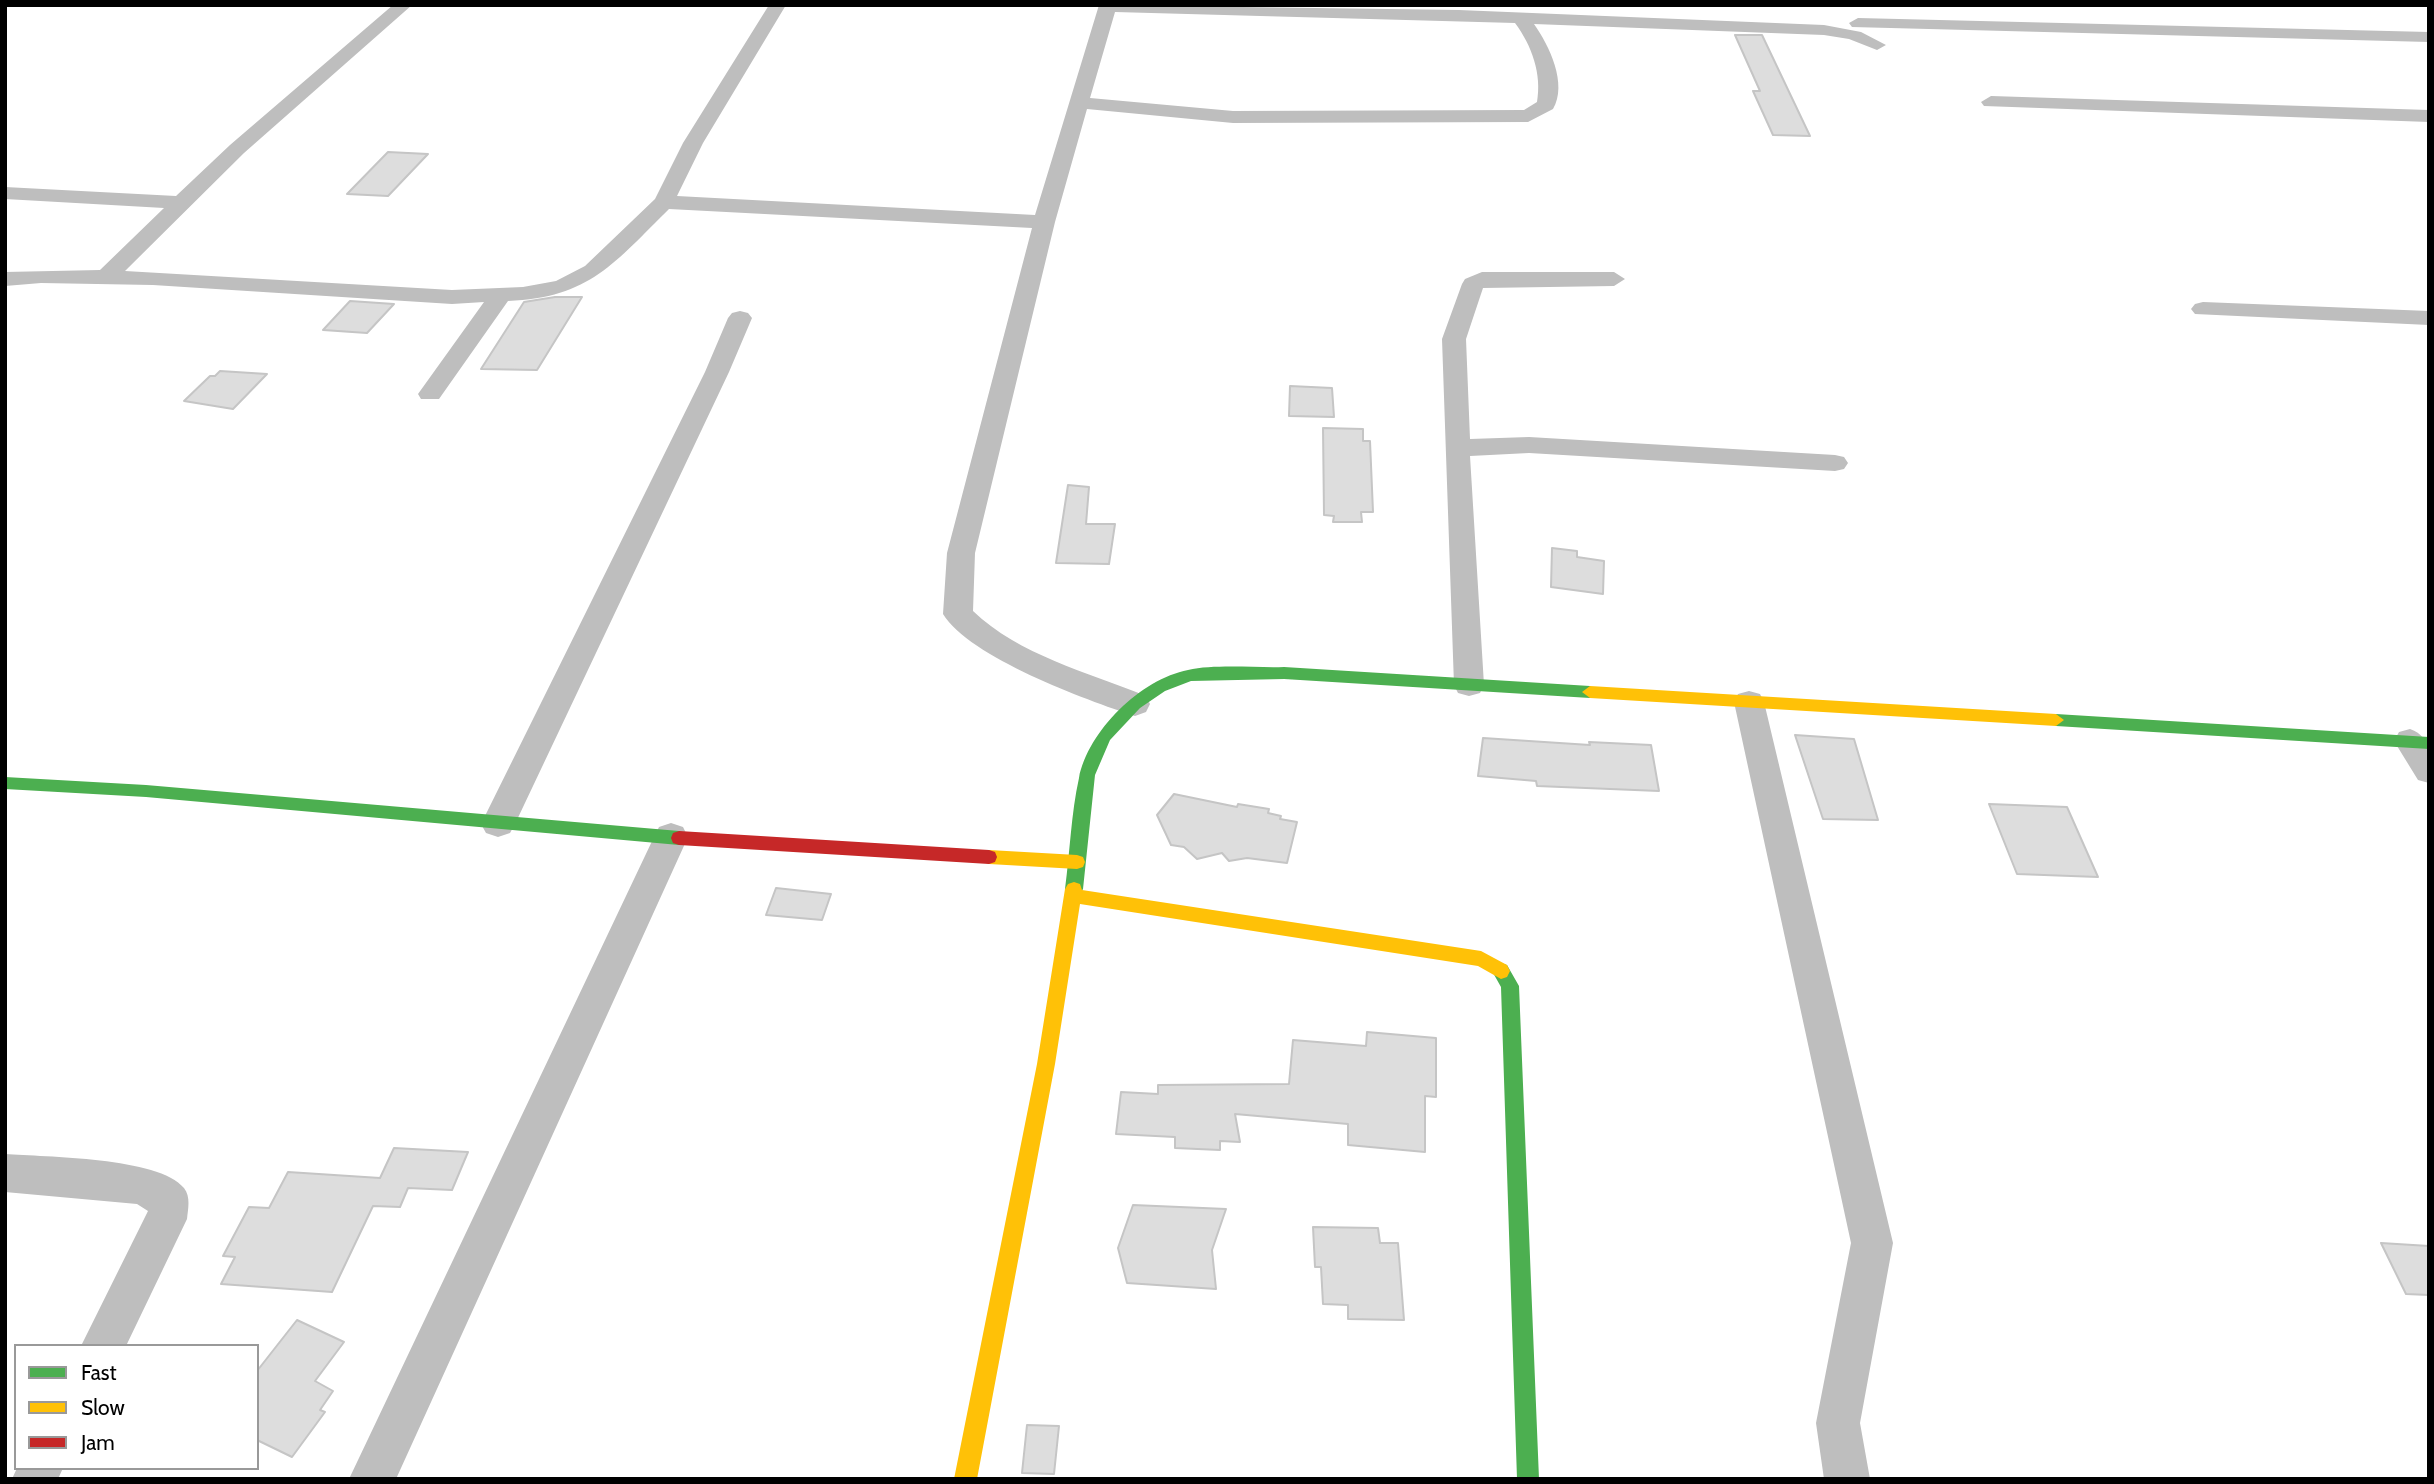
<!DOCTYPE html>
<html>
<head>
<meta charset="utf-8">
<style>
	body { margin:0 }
	#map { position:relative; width:2434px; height:1484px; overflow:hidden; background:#fff; font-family:Cabin,sans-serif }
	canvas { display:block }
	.frame { position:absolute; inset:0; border:7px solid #000; pointer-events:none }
	.legend { position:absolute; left:14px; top:1344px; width:245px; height:126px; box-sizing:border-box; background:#fff; border:2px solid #999; margin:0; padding:9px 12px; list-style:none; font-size:21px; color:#000 }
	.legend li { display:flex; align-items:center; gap:14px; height:35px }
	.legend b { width:35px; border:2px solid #999 }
</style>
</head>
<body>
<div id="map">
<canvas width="2434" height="1484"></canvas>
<div class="frame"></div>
<ul class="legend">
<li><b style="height:9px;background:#4caf50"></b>Fast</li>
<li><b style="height:9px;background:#ffc107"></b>Slow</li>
<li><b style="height:9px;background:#c62828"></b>Jam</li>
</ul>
</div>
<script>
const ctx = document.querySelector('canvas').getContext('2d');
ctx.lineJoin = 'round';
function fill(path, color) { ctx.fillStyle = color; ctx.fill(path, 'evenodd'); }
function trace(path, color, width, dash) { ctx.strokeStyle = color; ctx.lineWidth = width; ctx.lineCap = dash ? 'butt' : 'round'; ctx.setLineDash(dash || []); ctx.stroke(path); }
const building = new Path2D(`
	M 1735,35 L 1762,35 L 1810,136 L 1773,135 L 1753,91 L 1760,91 Z
	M 388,152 L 428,154 L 388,196 L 347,194 Z
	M 555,297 L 582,297 L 537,370 L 481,369 L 524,302 Z
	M 350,301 L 394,304 L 367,333 L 323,330 Z
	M 220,371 L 267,374 L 233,409 L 184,401 L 210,376 L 215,376 Z
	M 1290,386 L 1332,388 L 1334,417 L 1289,416 Z
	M 1323,428 L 1363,429 L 1363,441 L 1370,441 L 1373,512 L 1361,512 L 1362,522 L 1333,522 L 1334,516 L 1324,515 Z
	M 1068,485 L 1089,487 L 1086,524 L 1115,524 L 1109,564 L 1056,563 Z
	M 1552,548 L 1577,551 L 1577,557 L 1604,561 L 1603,594 L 1551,587 Z
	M 1795,735 L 1854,739 L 1878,820 L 1823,819 Z
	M 1483,738 L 1590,745 L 1589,742 L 1651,745 L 1659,791 L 1537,786 L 1536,781 L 1478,776 Z
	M 1174,794 L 1237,807 L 1238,804 L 1269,809 L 1268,813 L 1281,816 L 1280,819 L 1297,822 L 1287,863 L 1247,858 L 1229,861 L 1222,853 L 1197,859 L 1184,847 L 1171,845 L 1157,815 Z
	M 1989,804 L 2067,807 L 2098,877 L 2017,874 Z
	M 776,888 L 831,894 L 822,920 L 766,915 Z
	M 1367,1032 L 1436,1038 L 1436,1097 L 1425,1096 L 1425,1152 L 1348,1145 L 1348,1124 L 1235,1114 L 1240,1142 L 1220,1141 L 1220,1150 L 1175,1148 L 1175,1137 L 1116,1134 L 1121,1092 L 1158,1094 L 1158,1085 L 1289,1084 L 1293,1040 L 1366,1046 Z
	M 394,1148 L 468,1152 L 452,1190 L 408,1188 L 400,1207 L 373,1206 L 332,1292 L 221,1284 L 235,1257 L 223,1256 L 249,1207 L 269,1208 L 288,1172 L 380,1178 Z
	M 1133,1205 L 1226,1209 L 1212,1250 L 1216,1289 L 1127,1283 L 1118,1248 Z
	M 1313,1227 L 1378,1228 L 1380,1243 L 1398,1243 L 1404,1320 L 1348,1319 L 1348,1305 L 1323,1304 L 1321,1267 L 1315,1267 Z
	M 2381,1243 L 2429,1246 L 2429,1295 L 2406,1294 Z
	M 297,1320 L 344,1342 L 315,1381 L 333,1391 L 320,1410 L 325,1412 L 292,1457 L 257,1440 L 257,1371 Z
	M 1027,1425 L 1059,1426 L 1054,1474 L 1022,1473 Z`);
const street = new Path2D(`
	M 393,5 L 412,5 L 244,153 L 125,271 L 452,290 L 523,287 L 556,281 L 585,266 L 655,199 L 683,143 L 769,5 L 786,5 L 703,143 L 677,196 L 1035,215 L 1099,5 L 1459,10 L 1824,25 L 1861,32 L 1886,45 L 1877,50 L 1849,39 L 1824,35 L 1534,24 C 1549,45 1568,84 1553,109 L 1528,122 L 1233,123 L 1087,109 L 1055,222 L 975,553 L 973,611 C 1019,655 1087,672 1146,696 L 1150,704 L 1146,712 L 1135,716 C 1086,700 969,657 943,614 L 947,553 L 1032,228 L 669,209 C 615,262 590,298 508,301 L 439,399 L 421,399 L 418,394 L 484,302 L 452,304 L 153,285 L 41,283 L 5,286 L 5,272 L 100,270 L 164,208 L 5,199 L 5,187 L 176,196 L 230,145 ZM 1115,12 L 1515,23 C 1532,46 1542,74 1537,102 L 1524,110 L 1233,111 L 1090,98 Z
	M 1858,18 L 2429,32 L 2429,42 L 1852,27 L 1849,23 Z
	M 1991,96 L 2429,110 L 2429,122 L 1984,106 L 1981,102 Z
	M 1482,272 L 1614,272 L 1625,279 L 1614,286 L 1483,288 L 1466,339 L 1470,439 L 1529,437 L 1835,455 L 1844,457 L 1848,463 L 1844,469 L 1835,471 L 1529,453 L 1470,456 L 1484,685 L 1480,693 L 1469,696 L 1458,693 L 1454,685 L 1442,339 L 1462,284 L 1465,279 Z
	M 2203,302 L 2429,311 L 2429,325 L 2195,314 L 2191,309 L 2195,304 Z
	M 740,311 L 748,313 L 752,318 L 729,372 L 515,824 L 510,833 L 498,837 L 486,833 L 481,824 L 705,372 L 728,318 L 732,313 Z
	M 1749,691 L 1760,694 L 1764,702 L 1893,1243 L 1860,1423 L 1870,1479 L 1824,1479 L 1816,1423 L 1851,1243 L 1734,702 L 1738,694 Z
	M 2410,729 C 2434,737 2429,762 2429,783 L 2418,780 L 2394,741 L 2399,732 Z
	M 671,823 L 683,827 L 688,837 L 396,1479 L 349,1479 L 654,837 L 659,827 Z
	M 5,1154 C 45,1157 159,1157 184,1188 C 191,1197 188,1209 187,1219 L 126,1346 L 81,1346 L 148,1211 L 137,1204 L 5,1192 Z
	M 17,1468 L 63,1468 L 58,1479 L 12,1479 Z`);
const fast = new Path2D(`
	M 1284,667 L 1590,686 L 1598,692 L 1590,698 L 1284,679 L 1191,681 L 1165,691 L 1140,708 L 1110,740 L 1095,775 L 1083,889 L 1080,894 L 1074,896 L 1068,894 L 1065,889 C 1070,852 1071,814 1079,778 C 1088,731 1141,679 1188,670 C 1215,664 1256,668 1284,667 Z
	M 2056,714 L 2429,737 L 2429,749 L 2056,726 L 2048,720 Z
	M 5,777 L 146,785 L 679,831 L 685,833 L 687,838 L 685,843 L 679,845 L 146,797 L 5,789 Z
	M 1501,963 L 1507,965 L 1519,986 L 1539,1479 L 1517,1479 L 1501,987 L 1492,971 L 1495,965 Z`);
const slow = new Path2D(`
	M 1590,686 L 2056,714 L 2064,720 L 2056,726 L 1590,698 L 1582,692 Z
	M 989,850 L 1077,855 L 1083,857 L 1085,862 L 1083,867 L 1077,869 L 989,864 L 983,862 L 981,857 L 983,852 Z
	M 1074,882 L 1080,884 L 1082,890 L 1481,951 L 1507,965 L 1510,971 L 1507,977 L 1501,979 L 1478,966 L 1080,904 L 1055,1064 L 977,1479 L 954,1479 L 1037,1064 L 1065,889 L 1068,884 Z`);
const jam = new Path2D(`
	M 679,831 L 989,850 L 995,852 L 997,857 L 995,862 L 989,864 L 679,845 L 673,843 L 671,838 L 673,833 Z`);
fill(building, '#ddd');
trace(building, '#c5c5c5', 2);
fill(street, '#bebebe');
fill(fast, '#4caf50');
fill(slow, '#ffc107');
fill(jam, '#c62828');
</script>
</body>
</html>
